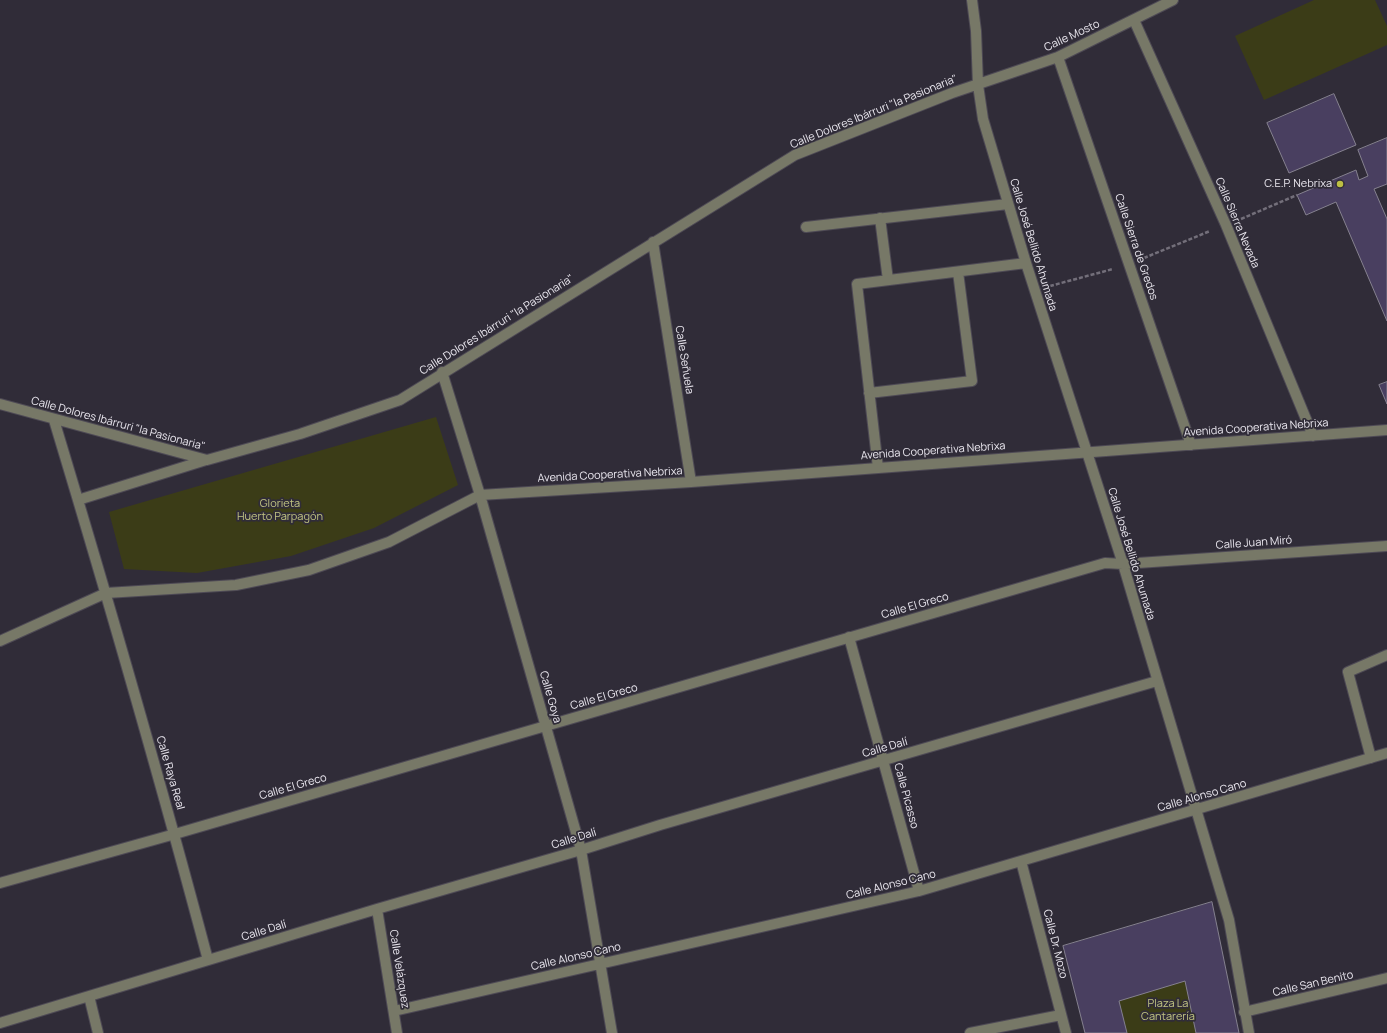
<!DOCTYPE html>
<html>
<head>
<meta charset="utf-8">
<style>
	body { margin:0 }
	canvas { display:block; background:#302c38 }
</style>
</head>
<body>
<canvas width="1387" height="1033"></canvas>
<script>
const ctx = document.querySelector('canvas').getContext('2d');
ctx.lineJoin = 'round';
function fill(path, color) { ctx.fillStyle = color; ctx.fill(path, 'evenodd'); }
function trace(path, color, width, dash) { ctx.strokeStyle = color; ctx.lineWidth = width; ctx.lineCap = dash ? 'butt' : 'round'; ctx.setLineDash(dash || []); ctx.stroke(path); }
function drawText(font, color, halo, rows, align = 'center') {
  ctx.font = font + ' Manrope,sans-serif'; ctx.lineWidth = 3.5; ctx.setLineDash([]); ctx.textBaseline = 'middle'; ctx.strokeStyle = halo; ctx.fillStyle = color; for (const [text, x, y, turn = 0] of rows) {
    ctx.save(); ctx.translate(x, y); ctx.rotate((+turn || 0) * Math.PI / 180); ctx.textAlign = isNaN(turn) ? turn : align; if (halo) ctx.strokeText(text, 0, 0); ctx.fillText(text, 0, 0); ctx.restore();
  }
}
const green = new Path2D(`
	M 1314,0 L 1375,0 L 1387,26 L 1387,45 L 1264,100 L 1235,36 Z
	M 436,417 L 458,485 L 374,528 L 291,556 L 197,573 L 124,569 L 109,512 Z
	M 1185,981 L 1196,1033 L 1127,1033 L 1119,1001 Z`);
const building = new Path2D(`
	M 1334,94 L 1356,145 L 1289,173 L 1267,123 Z
	M 1387,138 L 1387,184 L 1374,189 L 1387,219 L 1387,321 L 1336,202 L 1306,215 L 1297,195 L 1356,170 L 1359,180 L 1368,176 L 1358,150 Z
	M 1387,382 L 1387,404 L 1379,385 Z
	M 1212,902 L 1239,1033 L 1196,1033 L 1185,981 L 1119,1001 L 1127,1033 L 1085,1033 L 1063,946 Z`);
const path = new Path2D(`
	M 1241,219 L 1297,195
	M 1144,258 L 1210,231
	M 1050,286 L 1113,269`);
const minor = new Path2D(`
	M 972,0 L 976,31 L 978,85 L 983,119 L 1026,263 L 1123,564 L 1229,920 L 1249,1033
	M 1134,20 L 1226,225 L 1313,436
	M 1058,57 L 1191,445
	M 880,218 L 888,280
	M 806,227 L 1008,204
	M 653,242 L 691,482
	M 442,372 L 480,495 L 581,850 L 612,1033
	M 869,393 L 972,381 L 958,272
	M 0,404 L 207,460 L 300,434 L 400,400 L 795,155 L 952,93 L 1058,57 L 1173,0
	M 54,420 C 108,599 160,779 208,960
	M 878,468 L 857,284 L 1026,263
	M 78,500 L 206,460
	M 849,637 L 919,891
	M 0,641 L 106,593 L 236,585 L 309,570 L 389,542 L 480,495 L 691,482 L 1387,430
	M 1371,758 L 1348,672 L 1387,655
	M 1021,861 L 1066,1033
	M 0,883 L 175,834 L 1105,563 L 1123,564 L 1387,546
	M 377,909 L 397,1033
	M 89,996 L 98,1033
	M 394,1011 L 919,891 L 1387,753
	M 1244,1012 L 1387,978
	M 0,1023 L 377,909 L 581,850 L 660,825 L 1157,681
	M 970,1033 L 1061,1015`);
const markers = [
	[1340,184,4,"#bdbf43"]
];
const streetNames = [
	["Calle Mosto",1072,36,-25],
	["Calle Dolores Ibárruri \"la Pasionaria\"",874,112,-22],
	["Calle Sierra Nevada",1237,223,67],
	["Calle José Bellido Ahumada",1033,245,73],
	["Calle Sierra de Gredos",1136,247,71],
	["Calle Dolores Ibárruri \"la Pasionaria\"",497,325,-32],
	["Calle Señuela",684,360,81],
	["Calle Dolores Ibárruri \"la Pasionaria\"",118,424,15],
	["Avenida Cooperativa Nebrixa",1256,428,-4],
	["Avenida Cooperativa Nebrixa",933,451,-4],
	["Avenida Cooperativa Nebrixa",610,475,-3],
	["Calle Juan Miró",1254,543,-4],
	["Calle José Bellido Ahumada",1131,554,73],
	["Calle El Greco",915,606,-16],
	["Calle Goya",550,697,74],
	["Calle El Greco",604,697,-16],
	["Calle Dalí",885,748,-16],
	["Calle Raya Real",170,773,74],
	["Calle El Greco",293,787,-16],
	["Calle Picasso",906,796,75],
	["Calle Alonso Cano",1202,796,-16],
	["Calle Dalí",574,839,-17],
	["Calle Alonso Cano",891,885,-14],
	["Calle Dalí",264,931,-17],
	["Calle Dr. Mozo",1055,944,76],
	["Calle Alonso Cano",576,957,-13],
	["Calle Velázquez",399,969,81],
	["Calle San Benito",1313,984,-13]
];
const poiNames = [
	["C.E.P. Nebrixa",1332,184]
];
const parkNames = [
	["Glorieta",280,504],
	["Huerto Parpagón",280,517],
	["Plaza La",1168,1004],
	["Cantarería",1168,1017]
];
fill(green, '#3b3c17');
fill(building, '#493f60');
trace(building, '#85818f', 1);
trace(minor, '#4e4a55', 12);
trace(path, '#736f7a', 2.5, [4, 2]);
trace(minor, '#777867', 10);
for (const [x, y, r, color] of markers) { const dot = new Path2D(); dot.arc(x, y, r, 0, 2 * Math.PI); ctx.fillStyle = color; ctx.fill(dot); trace(dot, '#302c38', 1.5); }
drawText('11px', '#ebe8f0', '#302c38', streetNames);
drawText('11px', '#ebe8f0', '#302c38', poiNames, 'right');
drawText('11px', '#c1c482', '#302c38', parkNames);
</script>
</body>
</html>
